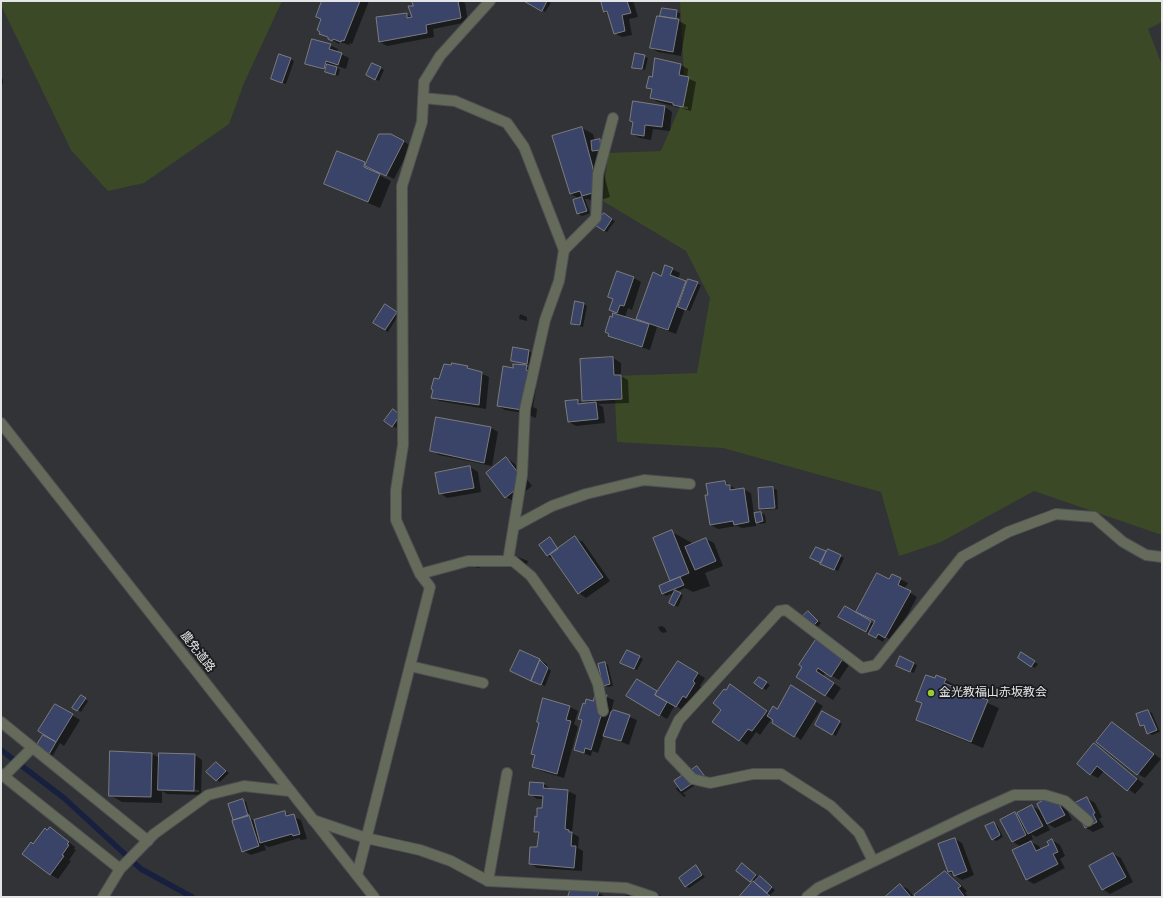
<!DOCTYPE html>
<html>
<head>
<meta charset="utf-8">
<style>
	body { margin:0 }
	#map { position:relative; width:1163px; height:898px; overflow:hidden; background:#323336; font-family:"Titillium Web",sans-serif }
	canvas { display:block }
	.frame { position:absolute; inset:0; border:2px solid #e4e5e7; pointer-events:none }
</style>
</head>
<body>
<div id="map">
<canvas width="1163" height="898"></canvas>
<div class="frame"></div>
</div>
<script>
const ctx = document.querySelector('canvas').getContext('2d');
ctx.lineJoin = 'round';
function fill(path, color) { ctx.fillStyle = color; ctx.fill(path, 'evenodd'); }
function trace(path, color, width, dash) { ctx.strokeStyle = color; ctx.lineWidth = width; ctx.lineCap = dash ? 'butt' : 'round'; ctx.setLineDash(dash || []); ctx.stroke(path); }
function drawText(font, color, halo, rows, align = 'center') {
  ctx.font = font + ' "Titillium Web","Noto Sans JP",sans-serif'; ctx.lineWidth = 3.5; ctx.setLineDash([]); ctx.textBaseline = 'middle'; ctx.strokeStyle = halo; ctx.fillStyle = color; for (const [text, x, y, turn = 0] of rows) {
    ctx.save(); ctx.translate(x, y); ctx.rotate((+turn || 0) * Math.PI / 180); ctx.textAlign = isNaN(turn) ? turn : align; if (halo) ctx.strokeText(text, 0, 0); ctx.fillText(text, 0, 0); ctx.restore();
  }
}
const green = new Path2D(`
	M 1,1 L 282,1 L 244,83 L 229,124 L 144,183 L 108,191 L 71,150 L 1,5 Z
	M 680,1 L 1162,1 L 1162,22 L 1148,29 L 1162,65 L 1162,535 L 1034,491 L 941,542 L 899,556 L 881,492 L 723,448 L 617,442 L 614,376 L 697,373 L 710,298 L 686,251 L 603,201 L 608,153 L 661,151 L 685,95 Z`);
const shadow = new Path2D(`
	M 323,1 L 369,1 L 352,44 L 350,43 L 349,45 L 340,42 L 339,44 L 321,34 Z
	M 413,1 L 461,1 L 465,3 L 468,22 L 433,29 L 434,37 L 387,46 L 380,42 L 406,14 L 413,18 Z
	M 526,1 L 547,1 L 551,3 L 545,12 Z
	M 602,1 L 633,1 L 638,17 L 629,19 L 632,35 L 622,37 L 614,33 L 609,14 L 604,12 Z
	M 663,9 L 680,13 L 679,21 L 686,25 L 681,56 L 658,52 L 651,48 L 665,18 L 661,16 Z
	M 330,45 L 338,49 L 337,52 L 349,58 L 346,69 L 334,65 L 340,70 L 338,76 L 306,63 Z
	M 635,54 L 648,58 L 645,70 L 633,67 Z
	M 291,59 L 294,61 L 286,84 L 275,80 Z
	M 681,65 L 688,69 L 687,78 L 696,82 L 691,111 L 658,102 L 651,98 L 652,90 L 647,87 L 653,78 ZM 677,105 L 688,107 L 688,109 L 679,108 Z
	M 381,68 L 384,70 L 379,81 L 370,77 Z
	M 1,78 L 3,79 L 3,84 L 1,85 Z
	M 634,103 L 665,107 L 672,112 L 670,131 L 653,129 L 651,140 L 640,138 L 632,134 Z
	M 582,128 L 593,134 L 595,141 L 603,142 L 604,151 L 598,152 L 610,197 L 594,202 L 588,199 L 585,199 L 590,213 L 582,216 L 578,214 L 580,199 L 571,194 Z
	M 403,141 L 411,146 L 394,179 L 376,170 L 375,173 L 391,181 L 380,208 L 325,184 L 338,152 L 367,164 Z
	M 604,214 L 615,221 L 607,232 L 604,231 Z
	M 672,269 L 680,273 L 678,279 L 687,283 L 688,280 L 701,285 L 690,311 L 685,309 L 676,334 L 657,327 L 650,350 L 617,340 L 610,335 L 615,312 L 610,310 L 634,278 L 641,282 L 632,310 L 628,308 L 625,317 L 645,323 L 637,318 L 662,277 Z
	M 584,304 L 587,306 L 583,327 L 576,325 L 572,323 Z
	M 385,305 L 399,314 L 388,332 L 374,323 Z
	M 520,314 L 527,317 L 527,321 L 519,319 Z
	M 529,351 L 532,353 L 530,365 L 512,361 Z
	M 613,358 L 621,363 L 621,376 L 628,380 L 629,403 L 598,404 L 603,407 L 605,423 L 576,426 L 569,422 L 578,401 L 584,405 L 590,404 L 583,400 L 581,360 Z
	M 526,366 L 534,371 L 534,386 L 536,388 L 533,407 L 537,409 L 536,418 L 523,413 L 505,410 L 498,406 L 514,369 Z
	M 467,367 L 489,377 L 486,409 L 439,401 L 432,397 L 439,380 Z
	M 393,411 L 403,417 L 396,428 L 392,426 Z
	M 437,418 L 491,428 L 498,432 L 492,466 L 439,455 L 431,450 Z
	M 506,458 L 514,463 L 532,486 L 513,501 L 506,497 Z
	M 470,467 L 478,472 L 481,492 L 447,498 L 440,493 Z
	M 725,482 L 737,490 L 743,489 L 751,493 L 754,514 L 761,513 L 765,515 L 766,523 L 760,524 L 756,522 L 756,526 L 742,528 L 737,526 L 718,529 L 711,525 L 709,496 Z
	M 773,488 L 777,490 L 778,509 L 764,510 L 760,509 L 759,489 Z
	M 672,532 L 694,544 L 706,539 L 714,543 L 723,566 L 705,573 L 710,586 L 693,592 L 685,588 L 676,592 L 683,595 L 678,607 L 670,603 L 675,592 L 666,596 L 663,594 L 673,581 Z
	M 550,538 L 559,549 L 575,538 L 583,542 L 610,581 L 586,598 L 579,593 L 553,556 L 551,558 L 548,556 Z
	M 816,548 L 827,553 L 828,550 L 844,558 L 838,571 L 812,558 Z
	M 518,557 L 528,561 L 526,566 L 516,562 Z
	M 473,561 L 483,561 L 484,566 L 478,568 L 474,566 Z
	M 892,575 L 908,583 L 904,589 L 917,597 L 893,642 L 886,637 L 883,642 L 840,617 L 845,607 L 874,624 Z
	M 808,612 L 821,623 L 814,631 Z
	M 662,626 L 665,628 L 667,632 L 663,633 L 660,631 L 658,627 Z
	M 819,636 L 851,662 L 839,680 L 826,672 L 823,676 L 841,688 L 833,700 L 797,677 Z
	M 520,651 L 547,664 L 547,666 L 551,671 L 545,686 L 512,671 Z
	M 627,651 L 643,659 L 637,670 L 625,665 Z
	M 1022,654 L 1038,664 L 1035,668 L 1019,658 Z
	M 900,658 L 917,665 L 914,673 L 900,667 Z
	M 678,662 L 705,678 L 700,686 L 702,688 L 694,702 L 690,700 L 684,711 L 675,705 L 667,719 L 627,695 L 637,680 L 657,692 Z
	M 605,663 L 608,665 L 613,686 L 608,687 L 604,685 Z
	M 759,678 L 770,685 L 766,690 L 756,683 Z
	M 936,680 L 945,680 L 957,686 L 956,689 L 999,708 L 983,748 L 928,726 L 917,720 L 923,704 L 917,701 Z
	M 731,685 L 770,713 L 777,710 L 799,691 L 823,706 L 801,740 L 772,718 L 760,735 L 756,732 L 747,745 L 714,722 L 723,710 L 726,691 Z
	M 596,693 L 614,700 L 610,715 L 614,711 L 637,720 L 629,745 L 604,735 L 598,753 L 592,751 L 591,756 L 575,750 L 583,721 L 580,719 L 593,702 Z
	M 81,696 L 88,701 L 81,712 L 74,707 Z
	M 544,699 L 570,707 L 578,711 L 574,724 L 578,727 L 564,778 L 541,771 L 533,767 Z
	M 56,705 L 80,720 L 64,746 L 60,743 L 52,757 L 36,748 L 50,738 Z
	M 1148,711 L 1152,713 L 1160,732 L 1152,735 L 1148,733 L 1146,727 L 1141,725 L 1137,715 Z
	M 823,713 L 842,724 L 836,736 L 816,724 Z
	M 1113,723 L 1161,759 L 1145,778 L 1138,774 Z
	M 1094,745 L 1144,784 L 1135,794 L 1104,771 L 1098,778 L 1090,774 Z
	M 111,752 L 152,754 L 160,758 L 195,755 L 202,760 L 201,795 L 167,794 L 162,791 L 162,803 L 122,802 L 110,795 ZM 165,789 L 199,790 L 199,792 L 165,791 Z
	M 216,763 L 229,773 L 220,782 L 217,780 Z
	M 697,767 L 709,780 L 700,782 L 683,793 L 686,796 L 684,797 L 676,789 Z
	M 544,784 L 551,789 L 568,791 L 576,795 L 572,833 L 579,837 L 578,848 L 583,851 L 582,871 L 537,868 L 530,863 L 538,849 L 539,834 L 535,831 L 538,818 L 543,809 L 543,799 L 537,799 L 530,794 Z
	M 1087,798 L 1095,803 L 1102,817 L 1099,819 L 1104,827 L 1093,832 L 1086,828 L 1074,804 Z
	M 242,800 L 246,802 L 251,819 L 255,821 L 284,813 L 301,820 L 307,839 L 301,840 L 299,838 L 269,847 L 264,845 L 266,850 L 251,855 L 243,851 L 236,821 L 234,820 Z
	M 1062,800 L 1072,820 L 1055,828 L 1046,823 L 1050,830 L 1036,837 L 1031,834 L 1033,839 L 1029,841 L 1039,846 L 1041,850 L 1050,845 L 1052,840 L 1060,845 L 1065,856 L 1060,859 L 1065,868 L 1034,884 L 1027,880 L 1021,847 L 1012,841 L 1015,814 L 1021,817 L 1032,806 L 1041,811 Z
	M 994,823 L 997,825 L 1003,837 L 996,841 L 993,839 Z
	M 57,833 L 75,847 L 74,849 L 76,850 L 69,860 L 71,861 L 58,879 L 50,874 L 34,845 Z
	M 955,839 L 962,843 L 974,875 L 962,880 L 949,872 L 939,845 Z
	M 1113,854 L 1121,858 L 1133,882 L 1110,894 L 1103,889 Z
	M 696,867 L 705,877 L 689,888 L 686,886 Z
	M 746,867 L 775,890 L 770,895 L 772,897 L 741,897 L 753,883 L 751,881 Z
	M 945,872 L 952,876 L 967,891 L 965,893 L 968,897 L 917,897 Z
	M 900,885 L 908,889 L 914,897 L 886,897 Z
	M 632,888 L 647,897 L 625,897 Z
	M 599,893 L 606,897 L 569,897 Z
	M 657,894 L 663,897 L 655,897 Z`);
const stream = new Path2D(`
	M 1,750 L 64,798 L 141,869 L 192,897`);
const building = new Path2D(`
	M 322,1 L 360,1 L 344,41 L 342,40 L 341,42 L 333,39 L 332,41 L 328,39 L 328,37 L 319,34 L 320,32 L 317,30 L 321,19 L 316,17 Z
	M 412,1 L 458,1 L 461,18 L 426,25 L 427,33 L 379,42 L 376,17 L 407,13 L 407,18 L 412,17 L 408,6 L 413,6 Z
	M 524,1 L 547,1 L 542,11 Z
	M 601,1 L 627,1 L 631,13 L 622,15 L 625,31 L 614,34 L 607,11 L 604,12 Z
	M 662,8 L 677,10 L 676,19 L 660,16 Z
	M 657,16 L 679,19 L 673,52 L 650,48 Z
	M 312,39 L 331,44 L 329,49 L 342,53 L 338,65 L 326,61 L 324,69 L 305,64 Z
	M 635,53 L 645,55 L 642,69 L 632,68 Z
	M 279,54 L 291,58 L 282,83 L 271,79 Z
	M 655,58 L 681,64 L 679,75 L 689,77 L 683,107 L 673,105 L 673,103 L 650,98 L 652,89 L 646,88 L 649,76 L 652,77 Z
	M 372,63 L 381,67 L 375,80 L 366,75 Z
	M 327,64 L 337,67 L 335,75 L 325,72 Z
	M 633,101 L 665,106 L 662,127 L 645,125 L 644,136 L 631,134 L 633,122 L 630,121 Z
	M 582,127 L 599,191 L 582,196 L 580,191 L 570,194 L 552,136 Z
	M 379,134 L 391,134 L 404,141 L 386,176 L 365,166 Z
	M 600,139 L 601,150 L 592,151 L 591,141 Z
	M 337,151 L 365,162 L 364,167 L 380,174 L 368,202 L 324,184 Z
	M 582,197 L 587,211 L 577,214 L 573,200 Z
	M 604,213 L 612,219 L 604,231 L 595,225 Z
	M 665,265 L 673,268 L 670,275 L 686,281 L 668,330 L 636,319 L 653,272 L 661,276 Z
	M 617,271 L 634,277 L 624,306 L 620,305 L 617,313 L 609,310 L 613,299 L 608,297 Z
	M 688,279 L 698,282 L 686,310 L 678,307 Z
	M 575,301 L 584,303 L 580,325 L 571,324 Z
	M 385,304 L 397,312 L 385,330 L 373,323 Z
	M 613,313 L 649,324 L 642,347 L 608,336 L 609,334 L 605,332 L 610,316 L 612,317 Z
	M 513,347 L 529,350 L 527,364 L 511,361 Z
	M 613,357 L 614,375 L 621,375 L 622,399 L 582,401 L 580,359 Z
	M 452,363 L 468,366 L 467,368 L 482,372 L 479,405 L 431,398 L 433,390 L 431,389 L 434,378 L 439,379 L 444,364 L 451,365 Z
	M 513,364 L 527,365 L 526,370 L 529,371 L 522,410 L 497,406 L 503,366 L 513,368 Z
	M 578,400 L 578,404 L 596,402 L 598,419 L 568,422 L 565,401 Z
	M 393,409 L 400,415 L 392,427 L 384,421 Z
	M 436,417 L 491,427 L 484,463 L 430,451 Z
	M 506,457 L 525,482 L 505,498 L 486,473 Z
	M 470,466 L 474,488 L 439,494 L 435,473 Z
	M 725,481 L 726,485 L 730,485 L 730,490 L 744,488 L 749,522 L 734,525 L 733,521 L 710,525 L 705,495 L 708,495 L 706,484 Z
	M 773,487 L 775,508 L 759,509 L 758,488 Z
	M 761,512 L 763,521 L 756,523 L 754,513 Z
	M 672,530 L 689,573 L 670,581 L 653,538 Z
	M 575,536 L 603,577 L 578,594 L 550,554 Z
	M 550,537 L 558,549 L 547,556 L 539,545 Z
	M 706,538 L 716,561 L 695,570 L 685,547 Z
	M 816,547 L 826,551 L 821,563 L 810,558 Z
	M 828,549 L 841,555 L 834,570 L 820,564 Z
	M 877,573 L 889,579 L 892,574 L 901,578 L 898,585 L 911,591 L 885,638 L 878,634 L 876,638 L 868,634 L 875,621 L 856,612 Z
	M 680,577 L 684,585 L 662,594 L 659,586 Z
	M 675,590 L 681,593 L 674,606 L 669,603 Z
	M 845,606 L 871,621 L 866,632 L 838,617 Z
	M 808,611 L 818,621 L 810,629 L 799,620 Z
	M 819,635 L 844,657 L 831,677 L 818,668 L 816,671 L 834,683 L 825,696 L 796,677 L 802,667 L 799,665 Z
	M 520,650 L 540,659 L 531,681 L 510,671 Z
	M 627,650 L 640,656 L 634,669 L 620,663 Z
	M 1021,652 L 1035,661 L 1031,667 L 1018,658 Z
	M 900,656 L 914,663 L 910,672 L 896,666 Z
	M 540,660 L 548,668 L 541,685 L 531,681 Z
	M 678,661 L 698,673 L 693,681 L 695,683 L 686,698 L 683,696 L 676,707 L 655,695 Z
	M 605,662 L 610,684 L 603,686 L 598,664 Z
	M 926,675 L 935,678 L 936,675 L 946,679 L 944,683 L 988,700 L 971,742 L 916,720 L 922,703 L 916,701 Z
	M 759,677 L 767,682 L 762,689 L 754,683 Z
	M 637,679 L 657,691 L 655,695 L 667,702 L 659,716 L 626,696 Z
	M 730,684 L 767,711 L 752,731 L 748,729 L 739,741 L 712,722 L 721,710 L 713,703 L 724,689 L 726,690 Z
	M 791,685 L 816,701 L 794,737 L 772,723 L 773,720 L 767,716 L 773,706 L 777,709 Z
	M 596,692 L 607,695 L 591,750 L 585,748 L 584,753 L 574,750 L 582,720 L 578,719 L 583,703 L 585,704 L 586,699 L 593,701 Z
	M 81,695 L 86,698 L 77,711 L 72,708 Z
	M 543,698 L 570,706 L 566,720 L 571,721 L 557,774 L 532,767 L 535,755 L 531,754 L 539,723 L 537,722 Z
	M 55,704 L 73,714 L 56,742 L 38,731 Z
	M 614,710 L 630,715 L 621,741 L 603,736 L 611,712 Z
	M 1148,710 L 1157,730 L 1147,734 L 1144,725 L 1140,726 L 1136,714 Z
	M 822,711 L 840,721 L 832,735 L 815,725 Z
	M 1112,722 L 1154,754 L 1137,775 L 1096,742 Z
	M 43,735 L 56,742 L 48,756 L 35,748 Z
	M 1094,743 L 1137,779 L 1127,791 L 1097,766 L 1090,775 L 1077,764 Z
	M 110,751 L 152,753 L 151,797 L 109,796 Z
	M 159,753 L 195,754 L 194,791 L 158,790 Z
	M 216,762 L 226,771 L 216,781 L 206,772 Z
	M 697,766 L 706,778 L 699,783 L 690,771 Z
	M 689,771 L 696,781 L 681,791 L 674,781 Z
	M 530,782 L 544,783 L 543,788 L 568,790 L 565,829 L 569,830 L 569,832 L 572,832 L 571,846 L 576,846 L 574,868 L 529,864 L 530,847 L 537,847 L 539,832 L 534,832 L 535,816 L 537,817 L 537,808 L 542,808 L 543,796 L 529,795 Z
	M 1054,795 L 1065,815 L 1047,824 L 1037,804 Z
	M 1087,797 L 1095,813 L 1093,814 L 1097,822 L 1085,828 L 1073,804 Z
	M 243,799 L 248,816 L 233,820 L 228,804 Z
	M 1032,805 L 1043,826 L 1028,834 L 1017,813 Z
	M 285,811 L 286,816 L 294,814 L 300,834 L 293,836 L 292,834 L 260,843 L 254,820 Z
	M 1015,812 L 1026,835 L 1012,842 L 1000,820 Z
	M 249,815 L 259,846 L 242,852 L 232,821 Z
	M 994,822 L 1000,835 L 992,840 L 985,826 Z
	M 50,827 L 69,842 L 67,844 L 69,845 L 62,855 L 64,856 L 50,875 L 22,854 L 31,842 L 33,844 L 45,828 L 47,830 Z
	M 955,838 L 967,871 L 954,876 L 952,871 L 948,872 L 938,844 Z
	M 1052,839 L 1058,852 L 1053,854 L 1058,864 L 1026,880 L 1012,850 L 1031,841 L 1036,851 L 1049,845 L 1047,842 Z
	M 1113,853 L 1126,877 L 1102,890 L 1089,866 Z
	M 742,863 L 756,875 L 750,882 L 736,871 Z
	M 696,865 L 702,875 L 685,887 L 679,878 Z
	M 945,871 L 961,886 L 958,888 L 964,896 L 963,897 L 916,897 L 914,895 Z
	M 760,876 L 772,887 L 767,893 L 754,882 Z
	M 753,881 L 754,882 L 771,897 L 739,897 Z
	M 900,884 L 911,897 L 885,897 Z
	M 571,888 L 599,892 L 597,897 L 568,897 Z`);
const service = new Path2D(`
	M 424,82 L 440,56 L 490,1
	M 564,250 L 596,218 L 598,174 L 613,118
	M 515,526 L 552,506 L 586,494 L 644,480 L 690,484
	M 410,666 L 483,683
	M 488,881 L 507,773`);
const minor = new Path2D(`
	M 423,98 L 455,101 L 507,123 L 524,147 L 564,250 L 559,281 L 545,320 L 525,409 L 522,475 L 508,561
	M 420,574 L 468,561 L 513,561 L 531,576 L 584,651 L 598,684 L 603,711
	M 1,722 L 148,841
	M 1,774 L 120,869
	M 4,776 L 32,748
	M 313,820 L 366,838 L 420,850 L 451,861 L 488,881 L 626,888 L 653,897
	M 873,861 L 859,833 L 831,806 L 781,774 L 753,774 L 710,783 L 693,779 L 670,755 L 670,739 L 679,720 L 779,611 L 786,610 L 862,668 L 876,665 L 962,557 L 1008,532 L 1056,514 L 1094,517 L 1123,542 L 1146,555 L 1162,557
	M 357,875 L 430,587 L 420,574 L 396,520 L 396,490 L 403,445 L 402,186 L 422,122 L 424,82
	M 103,897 L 120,869 L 154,834 L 208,795 L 244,786 L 289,791
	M 807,897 L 818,888 L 974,813 L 1014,795 L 1045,795 L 1065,801 L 1088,821`);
const tertiary = new Path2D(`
	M 1,423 L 374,897`);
const markers = [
	[931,693,4,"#9bcb34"]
];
const streetNames = [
	["農免道路",197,652,52]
];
const poiNames = [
	["金光教福山赤坂教会",939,693]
];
fill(green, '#3c4927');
fill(shadow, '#0007');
trace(stream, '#182040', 5.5);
fill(building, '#3a4468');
trace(building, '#7b7c7f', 1);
trace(service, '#4e4f52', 12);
trace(minor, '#4e4f52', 12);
trace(tertiary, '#4e4f52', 12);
trace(service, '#646b5a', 10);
trace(minor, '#646b5a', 10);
trace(tertiary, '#646b5a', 10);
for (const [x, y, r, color] of markers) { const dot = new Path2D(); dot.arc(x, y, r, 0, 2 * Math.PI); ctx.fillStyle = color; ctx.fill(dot); trace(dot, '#1a1b1c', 1.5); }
drawText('12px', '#e4e5e7', '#1a1b1c', streetNames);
drawText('12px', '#e4e5e7', '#1a1b1c', poiNames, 'left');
</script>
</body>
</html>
